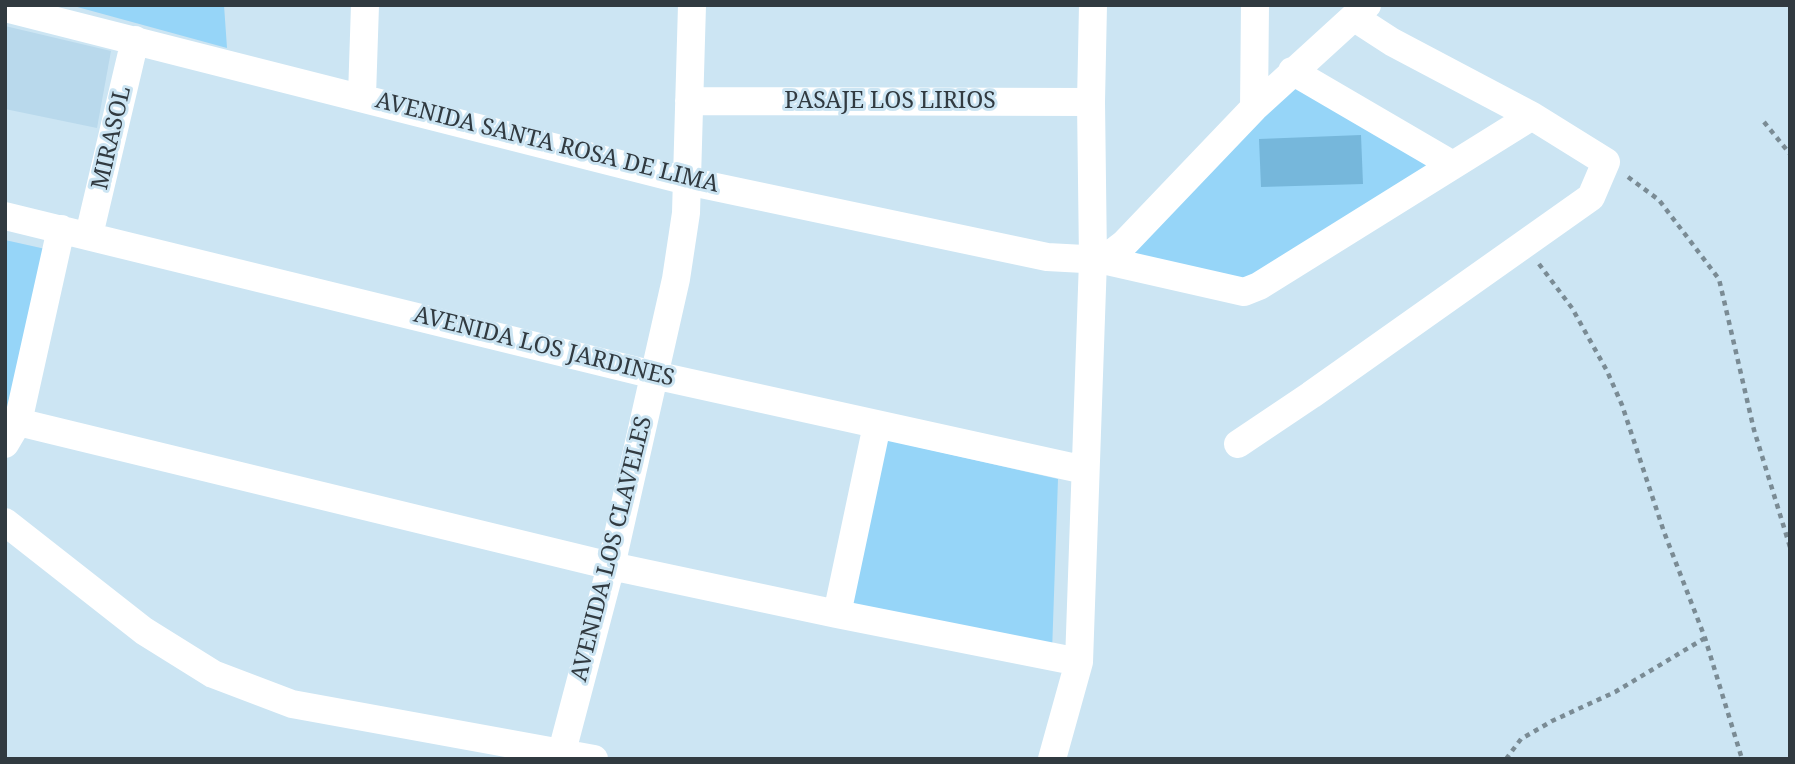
<!DOCTYPE html>
<html>
<head>
<meta charset="utf-8">
<style>
	body { margin:0 }
	#map { position:relative; width:1795px; height:764px; overflow:hidden; background:#cce5f3; font-family:"Noto Serif",serif }
	canvas { display:block }
	.frame { position:absolute; inset:0; border:7px solid #313a40; pointer-events:none }
</style>
</head>
<body>
<div id="map">
<canvas width="1795" height="764"></canvas>
<div class="frame"></div>
</div>
<script>
const ctx = document.querySelector('canvas').getContext('2d');
ctx.lineJoin = 'round';
function fill(path, color) { ctx.fillStyle = color; ctx.fill(path, 'evenodd'); }
function trace(path, color, width, dash) { ctx.strokeStyle = color; ctx.lineWidth = width; ctx.lineCap = dash ? 'butt' : 'round'; ctx.setLineDash(dash || []); ctx.stroke(path); }
function drawText(font, color, halo, rows, align = 'center') {
  ctx.font = font + ' "Noto Serif",serif'; ctx.lineWidth = 6; ctx.setLineDash([]); ctx.textBaseline = 'middle'; ctx.strokeStyle = halo; ctx.fillStyle = color; for (const [text, x, y, turn = 0] of rows) {
    ctx.save(); ctx.translate(x, y); ctx.rotate((+turn || 0) * Math.PI / 180); ctx.textAlign = isNaN(turn) ? turn : align; if (halo) ctx.strokeText(text, 0, 0); ctx.fillText(text, 0, 0); ctx.restore();
  }
}
const built = new Path2D(`
	M 5,26 L 111,51 L 97,128 L 5,109 Z`);
const green = new Path2D(`
	M 70,5 L 224,5 L 227,48 Z
	M 1299,81 L 1438,165 L 1243,284 L 1131,252 Z
	M 5,240 L 50,250 L 5,434 Z
	M 887,440 L 1058,479 L 1052,652 L 850,606 Z`);
const building = new Path2D(`
	M 1361,135 L 1363,184 L 1261,187 L 1259,139 Z`);
const path = new Path2D(`
	M 1764,122 L 1790,154
	M 1628,177 L 1659,200 L 1719,279 L 1754,430 L 1790,547
	M 1539,264 L 1572,308 L 1607,371 L 1622,405 L 1664,532 L 1705,638 L 1742,759
	M 1506,759 L 1521,739 L 1552,721 L 1615,692 L 1705,638`);
const street = new Path2D(`
	M 5,8 L 687,181 L 1047,257 L 1103,260 L 1125,243 L 1254,108 L 1367,5
	M 1292,71 L 1453,165
	M 362,96 L 365,5
	M 689,101 L 1091,102
	M 1254,108 L 1255,5
	M 5,216 L 654,375 L 1085,470
	M 89,235 L 135,40
	M 1103,260 L 1244,292 L 1259,286 L 1532,116
	M 18,422 L 611,566 L 837,614 L 1079,662
	M 5,444 L 18,422 L 61,229
	M 1238,444 L 1311,395 L 1591,197 L 1606,162 L 1532,116 L 1392,42 L 1355,18
	M 5,522 L 144,631 L 213,674 L 292,704 L 594,759
	M 837,614 L 877,425
	M 560,759 L 611,566 L 676,279 L 686,213 L 692,5
	M 1052,759 L 1079,662 L 1093,260 L 1091,102 L 1093,5`);
const streetNames = [
	["PASAJE LOS LIRIOS",890,101],
	["MIRASOL",112,138,-77],
	["AVENIDA SANTA ROSA DE LIMA",547,143,14],
	["AVENIDA LOS JARDINES",544,347,14],
	["AVENIDA LOS CLAVELES",612,549,-76]
];
fill(built, '#b9d9ec');
fill(green, '#96d5f8');
fill(building, '#76b7db');
trace(path, '#7a8b94', 4.5, [5, 5]);
trace(street, '#fff', 28);
drawText('23px', '#313a40', '#cce5f3', streetNames);
</script>
</body>
</html>
